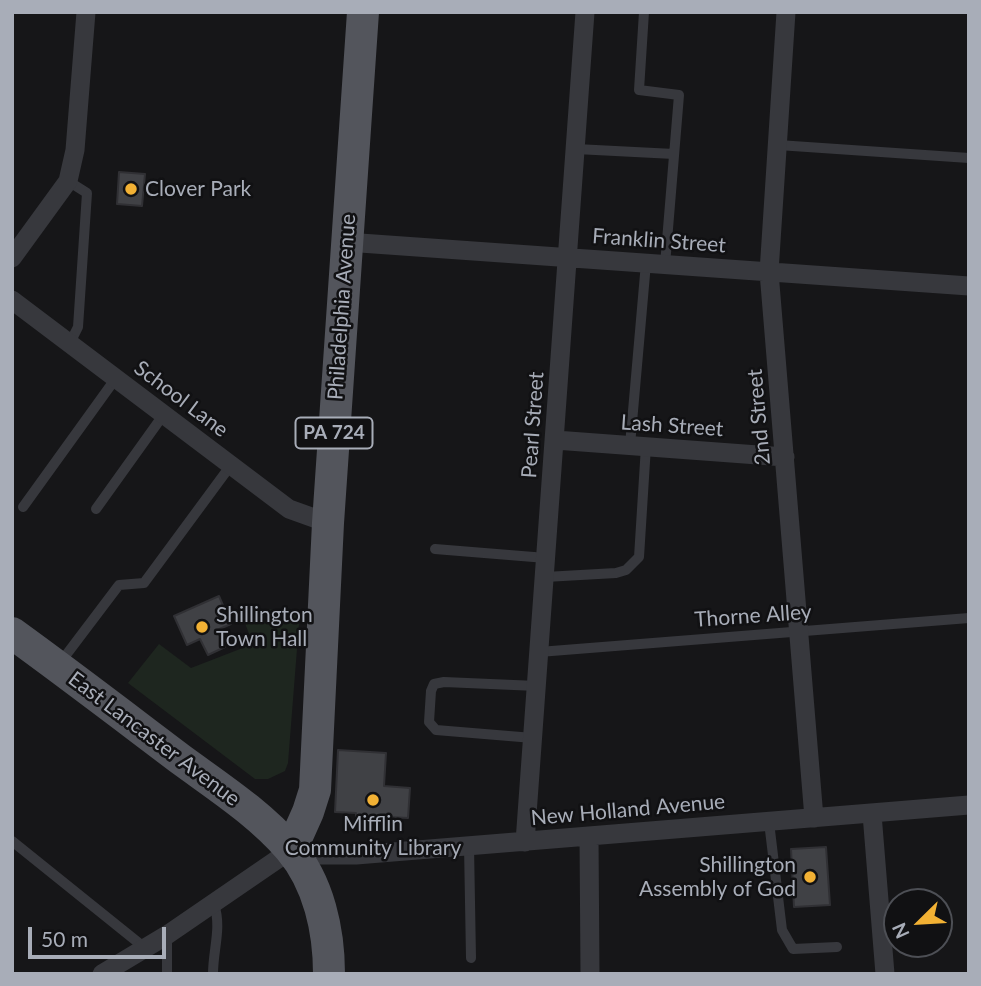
<!DOCTYPE html>
<html>
<head>
<meta charset="utf-8">
<style>
	body { margin:0 }
	#map { position:relative; width:981px; height:986px; overflow:hidden; background:#161618; font-family:Lato,sans-serif }
	canvas { display:block }
	.frame { position:absolute; inset:0; border:14px solid #a8adb8; pointer-events:none }
	.north { position:absolute; left:883px; top:888px; width:70px; height:70px; box-sizing:border-box; background:#111113; border:2px solid #4d4f55; border-radius:50%; rotate:246deg; font-size:19px; font-weight:700; line-height:28px; text-align:center; color:#a8adb8 }
	.north::after { content:''; display:block; margin:auto; width:24px; height:32px; background:#f2b134; clip-path:polygon(50% 0,100% 100%,50% 72%,0 100%) }
	.scale { position:absolute; left:28px; top:927px; width:138px; height:32px; box-sizing:border-box; border:4px solid #a8adb8; border-top:0; padding-left:9px; font-size:21px; line-height:24px; white-space:nowrap; color:#a8adb8; -webkit-text-stroke:5px #111113; paint-order:stroke }
</style>
</head>
<body>
<div id="map">
<canvas width="981" height="986"></canvas>
<div class="frame"></div>
<div class="north">N</div>
<div class="scale">50 m</div>
</div>
<script>
const ctx = document.querySelector('canvas').getContext('2d');
ctx.lineJoin = 'round';
function fill(path, color) { ctx.fillStyle = color; ctx.fill(path, 'evenodd'); }
function trace(path, color, width, dash) { ctx.strokeStyle = color; ctx.lineWidth = width; ctx.lineCap = dash ? 'butt' : 'round'; ctx.setLineDash(dash || []); ctx.stroke(path); }
function drawText(font, color, halo, rows, align = 'center') {
  ctx.font = font + ' Lato,sans-serif'; ctx.lineWidth = 5; ctx.setLineDash([]); ctx.textBaseline = 'middle'; ctx.strokeStyle = halo; ctx.fillStyle = color; for (const [text, x, y, turn = 0] of rows) {
    ctx.save(); ctx.translate(x, y); ctx.rotate((+turn || 0) * Math.PI / 180); ctx.textAlign = isNaN(turn) ? turn : align; if (halo) ctx.strokeText(text, 0, 0); ctx.fillText(text, 0, 0); ctx.restore();
  }
}
const green = new Path2D(`
	M 239,608 L 300,611 L 288,763 L 285,771 L 268,779 L 255,779 L 128,683 L 159,644 L 191,668 L 253,644 Z`);
const building = new Path2D(`
	M 119,172 L 145,174 L 142,206 L 117,204 Z
	M 219,596 L 231,624 L 217,630 L 225,647 L 208,655 L 200,639 L 187,645 L 174,616 Z
	M 338,750 L 386,753 L 384,786 L 410,788 L 408,818 L 388,817 L 388,826 L 367,825 L 367,821 L 356,820 L 356,813 L 335,812 Z
	M 826,847 L 830,905 L 794,907 L 791,849 Z`);
const lane = new Path2D(`
	M 644,12 L 639,90 L 679,95 L 665,265
	M 778,145 L 969,158
	M 576,149 L 674,154
	M 68,181 L 87,193 L 78,327 L 70,343
	M 630,445 L 646,263
	M 23,507 L 116,378
	M 96,509 L 164,414
	M 435,549 L 546,558
	M 545,577 L 616,573 L 626,570 L 639,557 L 646,446
	M 539,652 L 969,618
	M 60,663 L 119,585 L 144,583 L 231,465
	M 533,738 L 436,730 L 429,722 L 431,691 L 434,684 L 444,682 L 537,686
	M 769,822 L 782,930 L 793,949 L 837,947
	M 12,841 L 145,948
	M 469,846 L 471,958
	M 167,974 L 167,936
	M 213,974 C 213,949 222,928 214,904`);
const street = new Path2D(`
	M 786,12 L 769,272 L 814,818
	M 346,242 L 969,286
	M 12,258 L 68,181 L 75,150 L 86,12
	M 12,300 L 289,509 L 328,523
	M 555,440 L 785,457
	M 872,814 L 885,974
	M 589,836 L 590,974
	M 525,842 L 585,12
	M 102,974 L 167,935 L 291,850 L 320,855 L 356,855 L 969,805`);
const primary = new Path2D(`
	M 12,633 C 70,675 126,718 183,761 C 220,788 260,814 290,849 C 319,883 329,931 329,974
	M 291,850 L 308,812 L 315,790 L 328,523 L 363,12`);
const markers = [
	[131,189,7,"#f2b134"],
	[202,627,7,"#f2b134"],
	[373,800,7,"#f2b134"],
	[810,877,7,"#f2b134"]
];
const shields = [
	[334,433,77]
];
const shieldNames = [
	["PA 724",334,433]
];
const poiNames = [
	["Clover Park",145,189],
	["Shillington",216,615],
	["Town Hall",216,639],
	["Mifflin",373,824,"center"],
	["Community Library",373,848,"center"],
	["Shillington",796,865,"right"],
	["Assembly of God",796,889,"right"]
];
const streetNames = [
	["Franklin Street",659,241,4],
	["Philadelphia Avenue",342,307,-86],
	["School Lane",181,399,37],
	["2nd Street",759,417,-95],
	["Pearl Street",533,425,-86],
	["Lash Street",672,426,4],
	["Thorne Alley",753,616,-4],
	["East Lancaster Avenue",154,739,37],
	["New Holland Avenue",628,810,-5]
];
fill(green, '#1e261f');
fill(building, '#404145');
trace(building, '#303034', 2);
trace(lane, '#37383d', 10);
trace(street, '#37383d', 19);
trace(primary, '#53555c', 32);
for (const [x, y, r, color] of markers) { const dot = new Path2D(); dot.arc(x, y, r, 0, 2 * Math.PI); ctx.fillStyle = color; ctx.fill(dot); trace(dot, '#111113', 2.5); }
for (const [x, y, w] of shields) { const box = new Path2D(); box.roundRect(x - w / 2, y - 15.5, w, 31, 5); ctx.fillStyle = '#111113'; ctx.fill(box); trace(box, '#a8adb8', 2); }
drawText('bold 19px', '#a8adb8', null, shieldNames);
drawText('21px', '#a8adb8', '#111113', poiNames, 'left');
drawText('21px', '#a8adb8', '#111113', streetNames);
</script>
</body>
</html>
